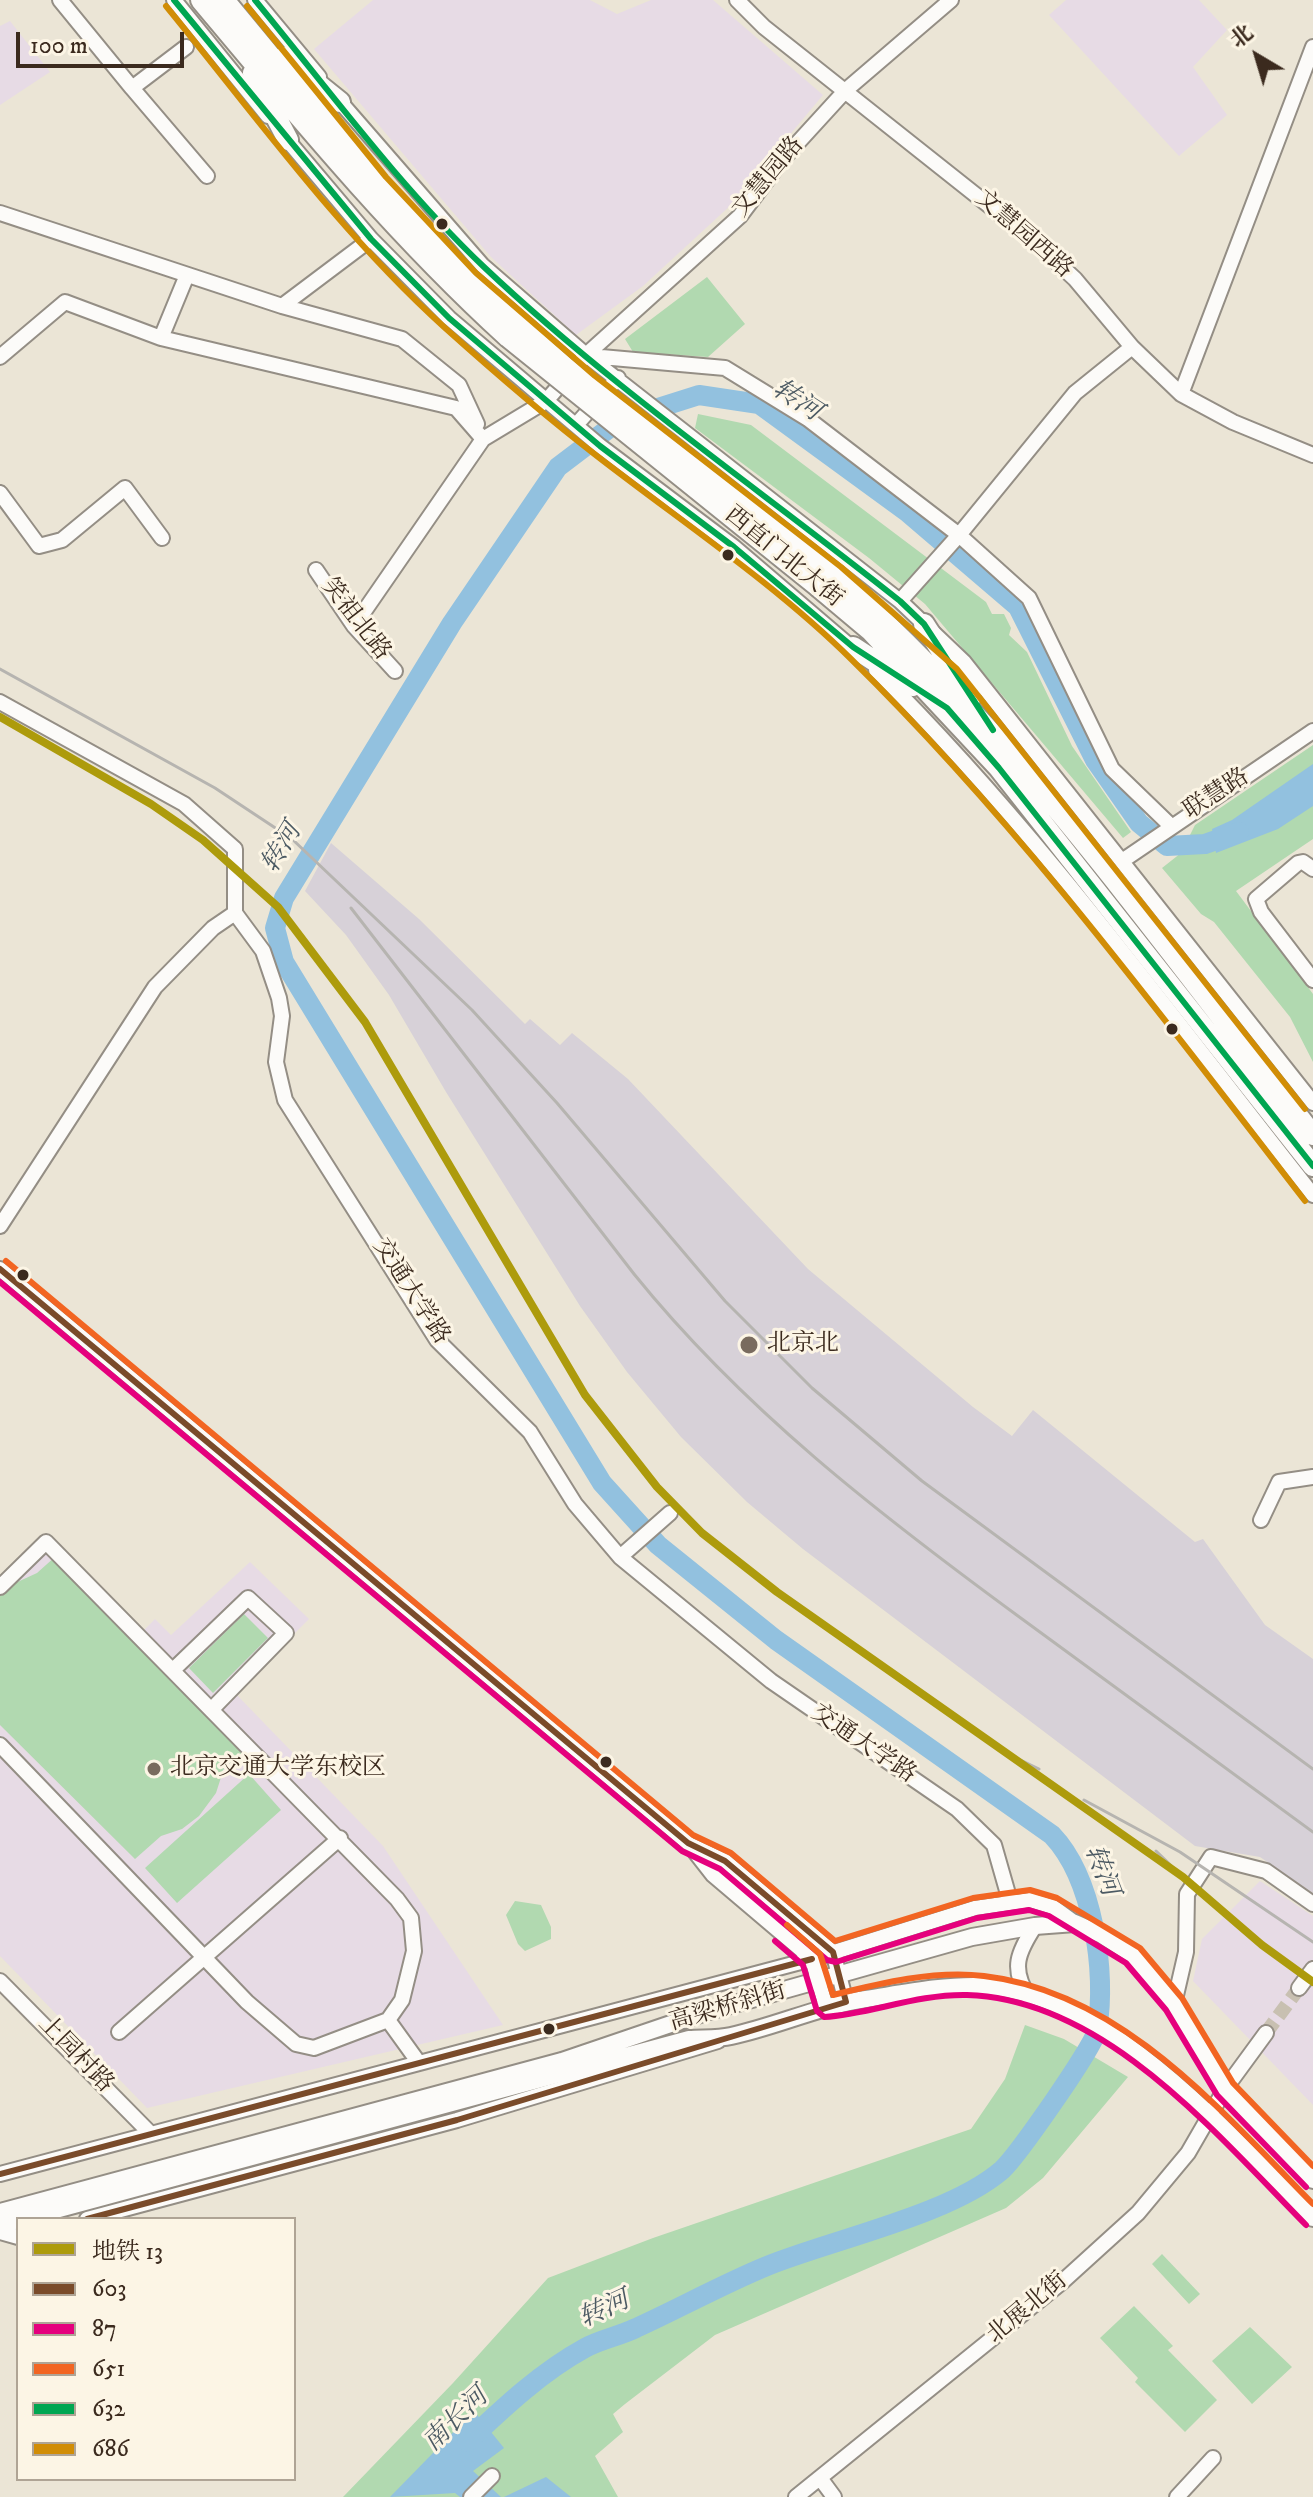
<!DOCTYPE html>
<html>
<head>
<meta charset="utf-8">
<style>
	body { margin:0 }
	#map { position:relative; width:1313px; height:2497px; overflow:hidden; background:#ebe5d6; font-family:"IM FELL DW Pica","Noto Serif SC",serif }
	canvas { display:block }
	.legend { position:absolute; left:16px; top:2217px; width:280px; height:264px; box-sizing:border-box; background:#fcf5e5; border:2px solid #afa495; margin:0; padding:10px 14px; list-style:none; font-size:24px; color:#3b2a1e }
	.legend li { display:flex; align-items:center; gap:16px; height:40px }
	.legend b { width:40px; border:2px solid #afa495 }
	.north { position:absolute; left:1217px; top:16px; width:80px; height:80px; -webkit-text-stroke:6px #fcf5e5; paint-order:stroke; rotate:322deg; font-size:22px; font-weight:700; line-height:32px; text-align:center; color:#3b2a1e }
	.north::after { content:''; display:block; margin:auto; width:28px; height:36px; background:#3b2a1e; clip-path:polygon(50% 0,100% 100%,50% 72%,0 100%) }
	.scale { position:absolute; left:16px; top:32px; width:168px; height:36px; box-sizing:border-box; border:4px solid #3b2a1e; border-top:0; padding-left:10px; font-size:24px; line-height:28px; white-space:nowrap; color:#3b2a1e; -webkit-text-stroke:6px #fcf5e5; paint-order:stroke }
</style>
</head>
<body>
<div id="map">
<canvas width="1313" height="2497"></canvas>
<ul class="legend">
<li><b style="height:10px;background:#ad9b0c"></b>地铁 13</li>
<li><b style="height:10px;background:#7a4b2a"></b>603</li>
<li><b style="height:10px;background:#e5007d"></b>87</li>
<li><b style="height:10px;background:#f26522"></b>651</li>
<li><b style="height:10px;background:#00a651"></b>632</li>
<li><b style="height:10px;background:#d18d06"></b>686</li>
</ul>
<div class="north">北</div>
<div class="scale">100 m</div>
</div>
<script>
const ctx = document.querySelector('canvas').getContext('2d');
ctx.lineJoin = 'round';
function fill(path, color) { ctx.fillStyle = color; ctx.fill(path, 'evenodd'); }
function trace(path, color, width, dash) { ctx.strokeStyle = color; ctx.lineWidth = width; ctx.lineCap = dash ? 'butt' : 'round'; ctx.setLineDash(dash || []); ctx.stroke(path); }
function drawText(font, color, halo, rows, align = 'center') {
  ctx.font = font + ' "IM FELL DW Pica","Noto Serif SC",serif'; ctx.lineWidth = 6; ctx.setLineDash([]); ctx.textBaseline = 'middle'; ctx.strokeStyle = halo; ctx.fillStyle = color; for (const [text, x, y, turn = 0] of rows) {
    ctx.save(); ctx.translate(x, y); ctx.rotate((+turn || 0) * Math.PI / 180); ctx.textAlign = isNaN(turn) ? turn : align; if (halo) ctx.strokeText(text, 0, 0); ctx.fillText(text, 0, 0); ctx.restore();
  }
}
const built = new Path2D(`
	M 373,0 L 590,0 L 617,14 L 651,0 L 713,0 L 823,95 L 732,204 L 643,286 L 576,335 L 491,257 L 314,49 Z
	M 1066,0 L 1199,0 L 1227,30 L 1193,67 L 1227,115 L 1179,156 L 1049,15 Z
	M 10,21 L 50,72 L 0,105 L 0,26 Z
	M 47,1533 L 143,1631 L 155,1619 L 171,1635 L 250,1562 L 309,1619 L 235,1693 L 383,1846 L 503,2025 L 147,2108 L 0,1956 L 0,1579 Z
	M 1260,1881 L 1313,1916 L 1313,2105 L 1193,1981 L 1202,1939 Z`);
const industrial = new Path2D(`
	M 331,843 L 419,919 L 525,1024 L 530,1019 L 560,1045 L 572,1033 L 628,1079 L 808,1269 L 973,1407 L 1012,1436 L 1033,1410 L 1195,1542 L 1203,1539 L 1265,1625 L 1313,1659 L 1313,1893 L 1260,1857 L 1195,1846 L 803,1549 L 747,1502 L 681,1437 L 627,1372 L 580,1306 L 446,1092 L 389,995 L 346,935 L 305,891 Z`);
const green = new Path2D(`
	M 707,277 L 745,324 L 708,357 L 633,352 L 625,339 Z
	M 698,414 L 751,425 L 986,602 L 992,614 L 1004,614 L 1011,628 L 1009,635 L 1027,652 L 1072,746 L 1131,832 L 1123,838 L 925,604 L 869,558 L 695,428 Z
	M 1313,745 L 1313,839 L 1236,891 L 1313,994 L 1313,1062 L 1290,1017 L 1214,922 L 1201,914 L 1162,868 L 1181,853 L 1195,825 Z
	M 56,1556 L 242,1753 L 224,1768 L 216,1793 L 199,1816 L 182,1829 L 161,1836 L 135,1859 L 0,1725 L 0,1590 L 37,1573 Z
	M 244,1614 L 268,1638 L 213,1693 L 189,1668 Z
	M 249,1774 L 281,1810 L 177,1903 L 145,1868 Z
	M 515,1901 L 541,1905 L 551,1927 L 551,1939 L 525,1951 L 518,1944 L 506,1915 Z
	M 1025,2025 L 1064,2039 L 1128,2077 L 1043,2178 L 1006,2208 L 715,2335 L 625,2404 L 613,2414 L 623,2432 L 595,2456 L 618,2497 L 343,2497 L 453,2383 L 548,2278 L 653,2238 L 971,2129 L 1005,2079 Z
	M 1162,2254 L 1200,2294 L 1189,2304 L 1152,2264 Z
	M 1134,2306 L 1173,2346 L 1168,2350 L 1217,2400 L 1185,2432 L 1135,2382 L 1138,2378 L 1100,2338 Z
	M 1250,2327 L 1292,2367 L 1252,2404 L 1212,2361 Z`);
const water = new Path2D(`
	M 1313,764 L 1313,806 L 1278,829 L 1216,853 L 1212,829 L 1232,820 Z
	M 474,2411 L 504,2448 L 473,2471 L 501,2497 L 460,2497 L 455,2493 L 390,2497 Z
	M 546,2477 L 571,2497 L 504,2497 Z`);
const river = new Path2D(`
	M 467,2442 C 503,2408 541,2372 585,2348 C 601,2339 620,2336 636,2328 C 680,2308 723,2284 767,2266 C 834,2239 950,2215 1002,2170 C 1017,2156 1094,2047 1097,2030 C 1107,1972 1093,1878 1052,1835 L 776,1640 L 658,1545 L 602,1483 L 284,962 L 275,928 L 284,898 L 452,623 L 558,467 L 620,420 L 699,395 L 759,404 L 907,512 L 1018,607 L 1095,760 L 1139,823 L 1167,846 L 1205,844 L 1239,832`);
const minorTunnel = new Path2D(`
	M 1266,2033 L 1299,1988`);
const minor = new Path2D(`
	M 60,0 L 132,88 L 186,47
	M 174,0 L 268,116
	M 255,0 L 319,77
	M 737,0 L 764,27 L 1035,242 L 1075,279 L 1132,347 L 1181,394 L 1233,422 L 1313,455
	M 132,88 L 207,176
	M 335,96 L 482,265 L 586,355 L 900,601 L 964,662 L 1313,1103
	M 284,136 L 371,239 L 449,318 L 600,446 L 734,547 L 858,653
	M 0,213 L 282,306 L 371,239
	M 282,306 L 402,339 L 459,385 L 477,424
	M 161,338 L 456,408 L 483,439
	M 590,356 L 725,368 L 808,419 L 959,535 L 1075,393 L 1132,347
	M 0,357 L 65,302 L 161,338 L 187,275
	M 1181,394 L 1313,47
	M 576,425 L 618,378
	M 0,493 L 39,546 L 62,540 L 125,488 L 162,538
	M 316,570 L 354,626 L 395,671
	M 900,601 L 959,535 L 1029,598 L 1112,769 L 1171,826
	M 354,626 L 483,439 L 546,401 L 586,355 L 740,216 L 782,160 L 846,90 L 951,0
	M 876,670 C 1038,831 1172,1017 1313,1195
	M 0,702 L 184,804 L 235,849 L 235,913
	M 1122,861 L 1313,731
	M 1313,869 L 1303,862 L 1298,863 L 1256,899 L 1261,912 L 1313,980
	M 0,1226 L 155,987 L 213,928 L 235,913 L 263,951 L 279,998 L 282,1016 L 276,1062 L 285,1100 L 437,1340 L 530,1432 L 575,1504 L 620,1557 L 771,1681 L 957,1809 L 994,1845 L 1010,1901
	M 0,1269 L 688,1843 L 713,1875 L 812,1959
	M 1261,1520 L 1279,1482 L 1313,1477
	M 620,1557 L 670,1513
	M 0,1587 L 46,1542 L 397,1899 L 411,1918 L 414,1951 L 402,2000 L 388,2020 L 314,2048 L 296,2044 L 247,2002 L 0,1745
	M 173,1670 L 248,1598 L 286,1633 L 212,1709
	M 691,1845 L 725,1861 L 833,1952
	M 833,1952 L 846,2002
	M 812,1959 L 826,2007
	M 0,1981 L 149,2132
	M 1299,1988 L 1313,1969
	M 1029,1997 C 1010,1969 1018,1952 1035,1926
	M 1174,2004 L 1186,1952 L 1187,1894 L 1211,1857 L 1266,1871 L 1313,1904
	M 388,2020 L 419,2063
	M 119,2032 L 340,1838
	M 0,2174 L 812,1959 L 975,1908 L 1030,1900 L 1053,1907 L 1075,1923
	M 87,2219 L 457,2120 L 718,2041
	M 0,2232 L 18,2237
	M 820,2478 L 834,2497
	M 471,2497 L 492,2476
	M 796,2497 L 1062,2282 L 1138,2213 L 1188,2153 L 1225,2089 L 1266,2033
	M 1177,2497 L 1213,2458`);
const major = new Path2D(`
	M 0,2212 L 562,2061 L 706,2012 L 972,1937 L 1035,1926 L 1075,1923 L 1102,1935 L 1133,1955 L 1174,2004 L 1225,2089 L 1313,2180
	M 22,2219 L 689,2039 C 702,2038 718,2039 731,2036 C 777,2026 819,2006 866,1999 C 904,1993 942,1985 980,1986 C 1106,1990 1229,2136 1313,2218
	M 0,2225 L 18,2220`);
const highway = new Path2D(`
	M 201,0 C 299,117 396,235 508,337
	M 224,0 C 318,113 409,228 519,326
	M 284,57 L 340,102
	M 253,73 L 288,140
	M 833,575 C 1017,735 1162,945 1313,1135
	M 820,588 L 870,630 L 999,768 L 1313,1166
	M 924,624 L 971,697
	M 853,647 L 913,686`);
const rail = new Path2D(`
	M 0,669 L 215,788 L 292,839 L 472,1010 L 557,1103 L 725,1301 L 812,1388 L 922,1481 L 1313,1769
	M 351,908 L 634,1274 C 743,1409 879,1514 1018,1616 C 1116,1688 1215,1760 1313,1832
	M 1004,1752 L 1039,1769
	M 1084,1800 L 1180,1852 L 1313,1942
	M 1156,1851 L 1183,1877`);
const highwayBridge = new Path2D(`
	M 519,326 L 566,368 L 833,575
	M 508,337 L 820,588`);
const bus1 = new Path2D(`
	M 0,1269 L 688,1843 L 725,1861 L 833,1952 L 846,2002 L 457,2120 L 87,2219
	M 0,2174 L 812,1959`);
const bus2 = new Path2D(`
	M 0,1282 L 682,1851 L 720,1869 L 827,1960 L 836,1962 L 977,1918 L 1029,1910 L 1049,1916 L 1126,1963 L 1166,2010 L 1217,2095 L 1306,2187
	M 775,1941 L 803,1965 L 817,2011 L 824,2017 C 871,2014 916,1994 967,1995 C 1105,1999 1217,2135 1306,2225`);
const bus3 = new Path2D(`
	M 6,1261 L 693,1835 L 731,1853 L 835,1941 L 973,1898 L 1030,1890 L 1057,1898 L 1140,1948 L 1182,1998 L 1233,2083 L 1313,2166
	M 787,1925 L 820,1954 L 833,1995 C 881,1983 934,1970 984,1976 C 1122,1992 1221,2111 1313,2204`);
const bus4 = new Path2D(`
	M 174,0 L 371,239 L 449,318 L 600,446 L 734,547 L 853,647 L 947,708 L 999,768 L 1313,1166
	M 255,0 C 329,90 399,186 484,267 C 613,389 761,490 900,601 L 924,624 L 993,730`);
const bus5 = new Path2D(`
	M 166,6 C 255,115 340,233 444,327 C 493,371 545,416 597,456 C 682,522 774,583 851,659 C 1019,824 1161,1015 1305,1201
	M 247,6 L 386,177 L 476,273 L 595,376 L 841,567 L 957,669 L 1305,1109`);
const metro1 = new Path2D(`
	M 0,717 L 151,804 L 203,840 L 278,907 L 365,1022 L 585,1395 L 657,1487 L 702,1533 L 777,1592 L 1183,1877 L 1262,1945 L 1313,1982`);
const markers = [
	[442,224,7,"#3b2a1e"],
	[728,555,7,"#3b2a1e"],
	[1172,1029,7,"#3b2a1e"],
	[23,1275,7,"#3b2a1e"],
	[749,1345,10,"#796b5e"],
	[606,1762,7,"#3b2a1e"],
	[154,1769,8,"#796b5e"],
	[549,2029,7,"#3b2a1e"]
];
const streetNames = [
	["文慧园路",769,178,-50],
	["文慧园西路",1023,235,41],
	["西直门北大街",783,558,39],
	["笑祖北路",355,620,52],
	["联慧路",1217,795,-33],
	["交通大学路",410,1292,57],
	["交通大学路",863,1745,34],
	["高梁桥斜街",728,2008,-16],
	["上园村路",75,2055,46],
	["北展北街",1028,2309,-40]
];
const poiNames = [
	["北京北",767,1345],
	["北京交通大学东校区",170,1769]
];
const waterNames = [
	["转河",796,402,33],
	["转河",283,849,-59],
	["转河",1100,1871,69],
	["转河",605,2311,-25],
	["南长河",457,2421,-44]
];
fill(built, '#e7dbe5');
fill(industrial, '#d7d1d8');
fill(green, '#b1d9b0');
fill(water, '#92c1df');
trace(river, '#92c1df', 20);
trace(minorTunnel, '#c8c0b1', 14, [14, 7]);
trace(minor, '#948e85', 18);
trace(major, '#948e85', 20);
trace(highway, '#948e85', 24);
trace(minor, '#fcfbf9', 14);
trace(major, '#fcfbf9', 16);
trace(highway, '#fcfbf9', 20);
trace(rail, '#b6b4b0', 3);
trace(highwayBridge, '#948e85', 24, []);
trace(highwayBridge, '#fcfbf9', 20);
trace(bus1, '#7a4b2a', 6);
trace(bus2, '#e5007d', 6);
trace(bus3, '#f26522', 6);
trace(bus4, '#00a651', 6);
trace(bus5, '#d18d06', 6);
trace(metro1, '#ad9b0c', 8);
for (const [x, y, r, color] of markers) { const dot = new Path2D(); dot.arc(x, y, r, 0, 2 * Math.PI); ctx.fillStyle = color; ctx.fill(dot); trace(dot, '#fcf5e5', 3); }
drawText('24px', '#3b2a1e', '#fcf5e5', streetNames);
drawText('24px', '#3b2a1e', '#fcf5e5', poiNames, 'left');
drawText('italic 26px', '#4c5a63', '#fcf5e5', waterNames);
</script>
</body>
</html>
